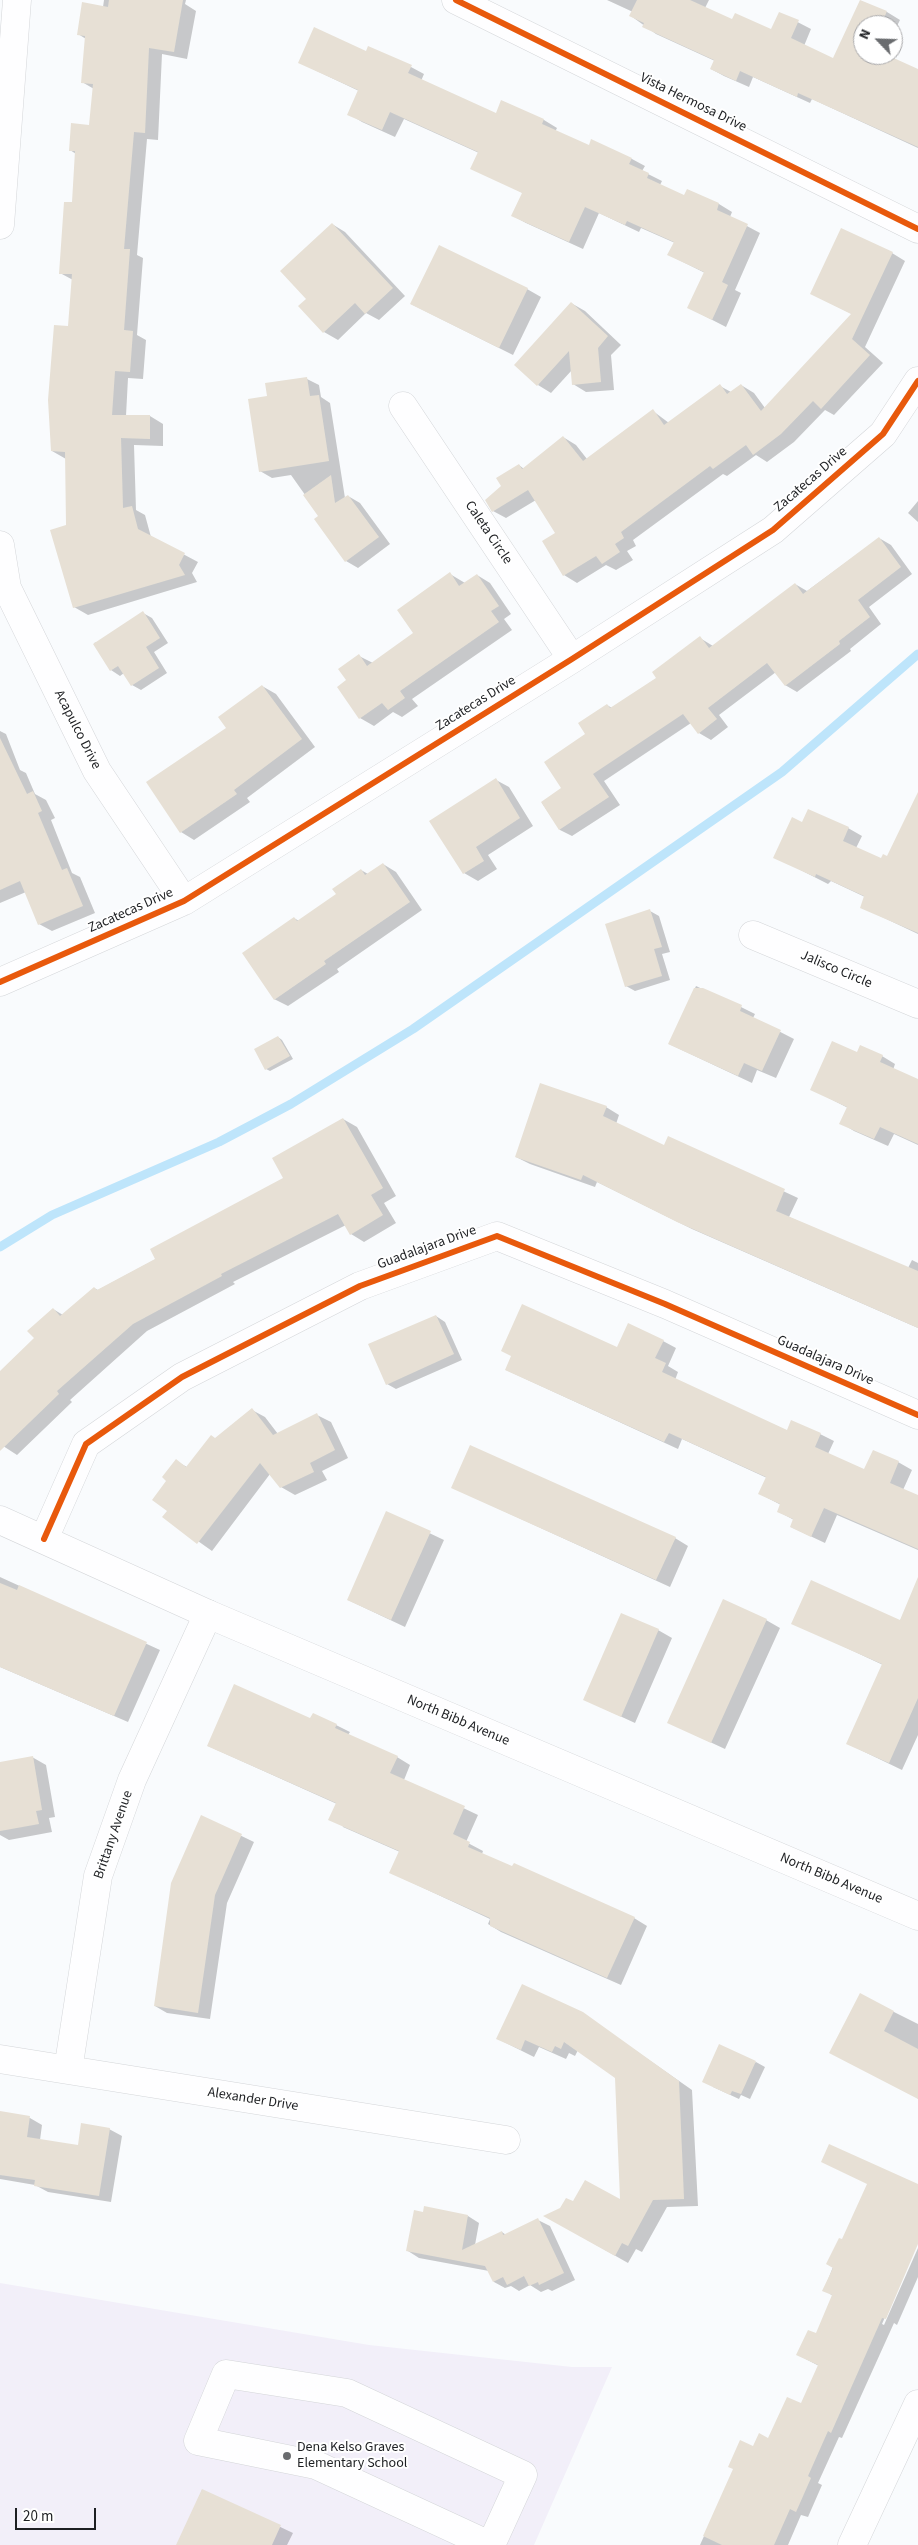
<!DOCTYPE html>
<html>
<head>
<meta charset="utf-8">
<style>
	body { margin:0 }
	#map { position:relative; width:918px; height:2545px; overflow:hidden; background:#f9fbfd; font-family:"Source Sans 3",sans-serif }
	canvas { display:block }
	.north { position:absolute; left:853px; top:15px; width:50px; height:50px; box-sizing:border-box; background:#fff; border:1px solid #a5a5a7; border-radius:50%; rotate:294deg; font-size:14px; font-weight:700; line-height:20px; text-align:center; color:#1d1f22 }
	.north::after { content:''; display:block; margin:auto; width:18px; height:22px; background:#6a6c6f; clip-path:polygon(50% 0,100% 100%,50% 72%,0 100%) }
	.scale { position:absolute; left:15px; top:2508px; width:81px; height:22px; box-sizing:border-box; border:2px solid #1d1f22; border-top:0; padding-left:6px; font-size:15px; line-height:18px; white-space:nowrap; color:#1d1f22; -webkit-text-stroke:4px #fff; paint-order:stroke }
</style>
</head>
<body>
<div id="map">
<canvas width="918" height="2545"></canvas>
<div class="north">N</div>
<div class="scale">20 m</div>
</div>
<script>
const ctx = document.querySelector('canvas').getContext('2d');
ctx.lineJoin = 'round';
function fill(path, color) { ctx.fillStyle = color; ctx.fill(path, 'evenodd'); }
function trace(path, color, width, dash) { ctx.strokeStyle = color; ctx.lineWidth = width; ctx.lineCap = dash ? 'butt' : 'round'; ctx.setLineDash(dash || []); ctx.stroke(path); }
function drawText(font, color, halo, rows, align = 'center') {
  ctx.font = font + ' "Source Sans 3",sans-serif'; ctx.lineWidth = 4; ctx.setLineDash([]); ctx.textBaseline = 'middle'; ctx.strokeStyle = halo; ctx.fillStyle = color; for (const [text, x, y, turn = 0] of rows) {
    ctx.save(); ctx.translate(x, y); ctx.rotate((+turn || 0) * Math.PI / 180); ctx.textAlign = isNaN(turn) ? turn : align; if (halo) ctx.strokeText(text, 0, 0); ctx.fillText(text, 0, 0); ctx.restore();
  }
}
const education = new Path2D(`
	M 0,2283 L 369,2345 L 572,2367 L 612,2367 L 534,2545 L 0,2545 Z`);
const shadow = new Path2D(`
	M 104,0 L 186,0 L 185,4 L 196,11 L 187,59 L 162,54 L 158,140 L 147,139 L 137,255 L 143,258 L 137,335 L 146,340 L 143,379 L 128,378 L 126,416 L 150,416 L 163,424 L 163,446 L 134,445 L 136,510 L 145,515 L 151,537 L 198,562 L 192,573 L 197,582 L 88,615 L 74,607 L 66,459 L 52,451 L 69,328 L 73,280 L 60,273 L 73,203 L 76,154 L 70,150 L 90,126 L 94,89 L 82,82 L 86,39 L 78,34 L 103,7 Z
	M 607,0 L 709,0 L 705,8 L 733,21 L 772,31 L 780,13 L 811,29 L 804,46 L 834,60 L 861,1 L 887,12 L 900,20 L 893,34 L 893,25 L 863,25 L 863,55 L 884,55 L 918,70 L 918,148 L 812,99 L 810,103 L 753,77 L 749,87 L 724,76 L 711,69 L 715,61 L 656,34 L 631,16 L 633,12 Z
	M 367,52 L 411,67 L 424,74 L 421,81 L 496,115 L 502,101 L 544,120 L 557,128 L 555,132 L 589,147 L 632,159 L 645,166 L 642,171 L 662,181 L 660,185 L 685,197 L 688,190 L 719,204 L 732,212 L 730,217 L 760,233 L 735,290 L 741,293 L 726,327 L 689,308 L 705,273 L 669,255 L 675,243 L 641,228 L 639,232 L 599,213 L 583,249 L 526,223 L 513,216 L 523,193 L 472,168 L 479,153 L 404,119 L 395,137 L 362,122 L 349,114 L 359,91 L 300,63 Z
	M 332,224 L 345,232 L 405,296 L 379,320 L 366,313 L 338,340 L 324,332 L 300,306 L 307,299 Z
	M 892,253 L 905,261 L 865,347 L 883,363 L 834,415 L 825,410 L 794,442 L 767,462 L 756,455 L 727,476 L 723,474 L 633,540 L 636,546 L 627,551 L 633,560 L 616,570 L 606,565 L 577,583 L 564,575 L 544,542 L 557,534 L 536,500 L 506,518 L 493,511 L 503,487 L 519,465 L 524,469 L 563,437 L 576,445 L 587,459 L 653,411 L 669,423 L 720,386 L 731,392 L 741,385 L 754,393 L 765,408 L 852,314 L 812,294 Z
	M 527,289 L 541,297 L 513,355 L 411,304 Z
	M 571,303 L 585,311 L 621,345 L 611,355 L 614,390 L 586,392 L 573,384 L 572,370 L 551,393 L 538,385 Z
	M 307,379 L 319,385 L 321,397 L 330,403 L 345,498 L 348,496 L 360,503 L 390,544 L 358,568 L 346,561 L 320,516 L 291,475 L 272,478 L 260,471 L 268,397 Z
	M 918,501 L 918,522 L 908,513 Z
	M 879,538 L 891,545 L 912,574 L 869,607 L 881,624 L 850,649 L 851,651 L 797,692 L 785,685 L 776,672 L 719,715 L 728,727 L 711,740 L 699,733 L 691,723 L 604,781 L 620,805 L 572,836 L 560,830 L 542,803 L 563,789 L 587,735 L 607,705 L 612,708 L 657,678 L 700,638 L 713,646 L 795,584 L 807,591 Z
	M 450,574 L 465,583 L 477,575 L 490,583 L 511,614 L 504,619 L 512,630 L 412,699 L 418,706 L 402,717 L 393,712 L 374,726 L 360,718 L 348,680 L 359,656 L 373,663 L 415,634 Z
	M 143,613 L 152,618 L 168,643 L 154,652 L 167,673 L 141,690 L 132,685 L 124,673 L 120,676 L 111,670 L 94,643 L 106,639 Z
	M 262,686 L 276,694 L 315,747 L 247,798 L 250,802 L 194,840 L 181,832 L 228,728 Z
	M 0,731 L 6,734 L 20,770 L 26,773 L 35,794 L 46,800 L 55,818 L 51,820 L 72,873 L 80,877 L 95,913 L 52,931 L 39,924 L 26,892 L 0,903 Z
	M 496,780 L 509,787 L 533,826 L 488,855 L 497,869 L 478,881 L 464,873 Z
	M 803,824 L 848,828 L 862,836 L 856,848 L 881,860 L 918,870 L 918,934 L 861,907 L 865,897 L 831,881 L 828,884 L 775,857 Z
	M 383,864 L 396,872 L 422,910 L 337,969 L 339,972 L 288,1006 L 274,999 L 294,918 L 299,921 L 338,895 L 361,870 L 368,874 Z
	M 650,911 L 659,916 L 670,952 L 662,954 L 670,980 L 635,991 L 626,986 Z
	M 696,986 L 741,1007 L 755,1014 L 753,1018 L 794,1039 L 776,1078 L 757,1070 L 752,1083 L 669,1044 Z
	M 278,1037 L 282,1040 L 293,1059 L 270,1071 L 266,1069 Z
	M 858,1053 L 882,1056 L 895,1064 L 893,1070 L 918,1081 L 918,1145 L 894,1134 L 888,1146 L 854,1131 L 841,1123 L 848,1108 L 811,1089 Z
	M 606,1107 L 619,1115 L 616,1124 L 665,1147 L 669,1138 L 798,1198 L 789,1217 L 908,1268 L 912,1260 L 918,1263 L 918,1328 L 692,1229 L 597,1182 L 595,1187 L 530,1164 L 516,1157 Z
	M 343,1119 L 357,1127 L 396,1196 L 384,1203 L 396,1223 L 364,1242 L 351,1234 L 346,1225 L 233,1282 L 235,1284 L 147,1331 L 70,1400 L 72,1402 L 17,1455 L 0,1444 L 0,1383 L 35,1338 L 53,1309 L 63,1315 L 94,1288 L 98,1290 L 156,1259 L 285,1179 Z
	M 436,1316 L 445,1322 L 462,1360 L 396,1389 L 387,1384 Z
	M 663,1341 L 676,1348 L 668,1366 L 678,1372 L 675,1380 L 788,1431 L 820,1434 L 834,1441 L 828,1454 L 865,1470 L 898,1462 L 912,1470 L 903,1490 L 918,1497 L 918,1550 L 837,1515 L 825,1543 L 791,1527 L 794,1520 L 779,1512 L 781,1505 L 760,1494 L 767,1478 L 682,1439 L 678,1449 L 506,1370 Z
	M 252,1410 L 265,1417 L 278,1434 L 317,1415 L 331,1422 L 348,1458 L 322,1471 L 327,1480 L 295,1495 L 281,1487 L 270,1474 L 212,1551 L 164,1517 L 169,1511 L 168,1481 L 176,1461 L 187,1467 L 216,1439 Z
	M 453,1488 L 675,1538 L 688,1546 L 670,1587 Z
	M 387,1513 L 444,1540 L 405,1627 L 348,1600 Z
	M 0,1577 L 160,1650 L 128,1722 L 0,1667 Z
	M 918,1581 L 918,1735 L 902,1770 L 848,1744 L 883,1665 L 793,1623 L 900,1621 Z
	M 766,1620 L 780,1628 L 725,1749 L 669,1723 Z
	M 658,1630 L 672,1638 L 635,1723 L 585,1700 Z
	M 311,1720 L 336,1725 L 350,1732 L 348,1735 L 397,1757 L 410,1765 L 404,1780 L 478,1815 L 466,1842 L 483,1851 L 482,1854 L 634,1918 L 647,1926 L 621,1985 L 501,1932 L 488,1924 L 490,1919 L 391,1873 L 400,1852 L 343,1827 L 337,1804 L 208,1746 Z
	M 32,1757 L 46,1765 L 55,1817 L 49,1818 L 52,1832 L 9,1840 L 0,1835 L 0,1763 Z
	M 202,1817 L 254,1842 L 227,1903 L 210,2019 L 167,2013 L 155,2006 Z
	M 860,1995 L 918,2024 L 918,2099 Z
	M 582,2013 L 692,2090 L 698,2206 L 667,2207 L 642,2252 L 636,2249 L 628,2263 L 545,2216 L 573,2203 L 622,2202 L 616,2078 L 578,2050 L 575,2056 L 569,2053 L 566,2059 L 539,2047 L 534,2057 L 498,2039 Z
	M 756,2062 L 765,2067 L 750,2099 L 741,2095 L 739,2099 L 713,2087 Z
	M 0,2113 L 30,2118 L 42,2125 L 40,2140 L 79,2146 L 109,2129 L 122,2136 L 111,2202 L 48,2192 L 35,2185 L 0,2179 Z
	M 918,2186 L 918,2242 L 882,2324 L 884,2325 L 918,2248 L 918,2277 L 897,2325 L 894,2323 L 842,2438 L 839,2437 L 818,2483 L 822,2485 L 808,2517 L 801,2515 L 788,2545 L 700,2545 L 734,2469 L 754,2448 L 769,2439 L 802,2405 L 819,2366 L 798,2355 L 816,2335 L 833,2296 L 824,2290 L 843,2241 Z
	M 468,2216 L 479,2223 L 475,2245 L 502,2232 L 506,2235 L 538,2220 L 550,2226 L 575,2280 L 552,2291 L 548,2289 L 541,2292 L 530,2285 L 519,2291 L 511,2286 L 505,2288 L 494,2282 L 489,2271 L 419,2258 L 408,2251 Z
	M 202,2490 L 293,2533 L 287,2545 L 179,2545 Z`);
const stream = new Path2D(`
	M 0,1247 L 52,1215 L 219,1142 L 291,1104 L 413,1029 L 782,772 L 918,654`);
const building = new Path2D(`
	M 109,0 L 183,0 L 174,52 L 149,48 L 145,133 L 134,132 L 124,249 L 130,249 L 124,330 L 133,331 L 130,372 L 115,371 L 112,415 L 150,415 L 150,439 L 121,438 L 123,508 L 132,506 L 138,529 L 185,553 L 179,565 L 185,575 L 73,608 L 50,530 L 66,525 L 65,452 L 51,451 L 48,400 L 54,325 L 68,326 L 72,274 L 59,274 L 64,202 L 72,202 L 75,151 L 69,151 L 71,123 L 89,125 L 93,84 L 81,83 L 85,36 L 77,35 L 82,2 L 108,7 Z
	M 637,0 L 690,0 L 732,19 L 735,13 L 771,29 L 779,12 L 799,20 L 791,38 L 833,58 L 860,0 L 887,11 L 881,25 L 863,25 L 863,55 L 887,55 L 918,69 L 918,147 L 798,93 L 797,97 L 740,71 L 736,81 L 710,69 L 714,60 L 642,27 L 644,23 L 629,16 Z
	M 314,27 L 366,51 L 368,46 L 412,65 L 408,73 L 496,113 L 501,100 L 544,119 L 542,124 L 589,145 L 591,139 L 632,158 L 629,164 L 649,173 L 647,178 L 684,195 L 687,189 L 719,203 L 717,210 L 748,224 L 722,282 L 728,285 L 712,320 L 687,308 L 704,272 L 667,255 L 674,242 L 627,221 L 625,225 L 585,207 L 569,242 L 511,216 L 522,193 L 470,169 L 478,152 L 390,112 L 382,130 L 347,115 L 358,90 L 298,63 Z
	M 332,223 L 393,288 L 365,314 L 355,303 L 323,333 L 298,306 L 306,299 L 280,271 Z
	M 841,228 L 893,252 L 852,339 L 870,355 L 821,409 L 813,401 L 781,434 L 753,455 L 746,445 L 713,469 L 710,466 L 621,532 L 624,538 L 615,544 L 620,552 L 602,564 L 596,556 L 563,576 L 542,541 L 555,533 L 528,490 L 492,512 L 485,500 L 501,486 L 496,478 L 519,464 L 522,469 L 563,436 L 583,461 L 653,409 L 664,425 L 720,384 L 727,394 L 741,384 L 761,411 L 851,314 L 810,294 Z
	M 439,245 L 528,288 L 499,348 L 410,304 Z
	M 571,302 L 608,336 L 598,348 L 601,382 L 572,385 L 569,351 L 537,386 L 514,365 Z
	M 307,377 L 310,396 L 319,395 L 329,461 L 259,472 L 248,399 L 267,396 L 265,383 Z
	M 331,475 L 335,503 L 348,495 L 379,537 L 345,562 L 314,519 L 318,516 L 303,495 Z
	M 879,537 L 901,567 L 858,600 L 870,617 L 839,641 L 840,644 L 785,686 L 767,663 L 708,708 L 717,719 L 698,734 L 683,714 L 593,774 L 609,797 L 559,830 L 541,802 L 561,788 L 544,762 L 585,734 L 578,723 L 607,704 L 610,708 L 656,678 L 652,672 L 700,636 L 709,648 L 795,583 L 803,594 Z
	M 450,572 L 459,586 L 477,574 L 499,606 L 491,611 L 499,622 L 400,691 L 405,698 L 388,710 L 382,703 L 359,719 L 337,687 L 346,680 L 338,669 L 359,654 L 367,666 L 413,633 L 397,610 Z
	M 143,611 L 160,638 L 146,647 L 159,668 L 131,686 L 118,666 L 110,671 L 93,644 Z
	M 262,685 L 302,739 L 234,790 L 237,794 L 180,833 L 146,782 L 226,728 L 218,717 Z
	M 0,738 L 27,794 L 33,791 L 42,811 L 38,813 L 62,870 L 67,868 L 83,906 L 38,925 L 20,881 L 0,890 Z
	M 496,778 L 520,818 L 476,847 L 484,861 L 463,874 L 429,821 Z
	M 918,792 L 918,933 L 860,908 L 864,896 L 816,874 L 815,877 L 773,858 L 792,817 L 802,822 L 808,809 L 849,827 L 843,841 L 881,858 L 883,854 L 887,856 Z
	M 383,863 L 410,902 L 324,961 L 326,964 L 274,1000 L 242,953 L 294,917 L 297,921 L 336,894 L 332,889 L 361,869 L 365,875 Z
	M 650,909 L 662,947 L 654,949 L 662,976 L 625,987 L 605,924 Z
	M 694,988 L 703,988 L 742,1005 L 740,1011 L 781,1030 L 762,1071 L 744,1063 L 738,1076 L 668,1044 Z
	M 278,1036 L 290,1056 L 265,1070 L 254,1049 Z
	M 832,1041 L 857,1052 L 860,1045 L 883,1055 L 880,1062 L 918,1079 L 918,1144 L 880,1127 L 874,1139 L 839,1124 L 847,1107 L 810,1090 Z
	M 540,1083 L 607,1106 L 603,1116 L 664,1145 L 668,1136 L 785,1189 L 776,1211 L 918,1271 L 918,1328 L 677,1222 L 583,1175 L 581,1180 L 515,1157 Z
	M 343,1118 L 383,1188 L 371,1195 L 383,1215 L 350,1235 L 338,1214 L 221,1274 L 222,1276 L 133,1324 L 57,1391 L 59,1394 L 0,1451 L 0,1371 L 34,1338 L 27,1331 L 53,1308 L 60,1316 L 94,1287 L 97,1290 L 155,1259 L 150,1249 L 283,1178 L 272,1158 Z
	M 522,1304 L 617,1347 L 628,1323 L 664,1340 L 655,1358 L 666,1363 L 662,1372 L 787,1430 L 791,1420 L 821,1433 L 815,1447 L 864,1469 L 873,1450 L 899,1461 L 890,1483 L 918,1495 L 918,1549 L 824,1508 L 811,1537 L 790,1527 L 793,1519 L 777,1512 L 780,1504 L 758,1494 L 766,1477 L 669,1433 L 664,1442 L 505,1370 L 511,1356 L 501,1351 Z
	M 436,1315 L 454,1354 L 386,1385 L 368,1344 Z
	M 252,1408 L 273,1435 L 317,1413 L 335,1450 L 310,1463 L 314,1472 L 280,1488 L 260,1463 L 197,1544 L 162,1517 L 167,1511 L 152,1500 L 166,1481 L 162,1477 L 176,1459 L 186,1467 L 211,1435 L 215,1438 Z
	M 470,1445 L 676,1537 L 656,1580 L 451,1488 Z
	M 386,1511 L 431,1531 L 391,1620 L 347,1600 Z
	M 918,1577 L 918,1698 L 889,1763 L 846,1744 L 882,1664 L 791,1624 L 811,1580 L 900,1620 Z
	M 0,1583 L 17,1590 L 19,1585 L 147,1642 L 114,1716 L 0,1667 Z
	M 723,1599 L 767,1619 L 711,1743 L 667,1723 Z
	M 621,1613 L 659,1629 L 621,1717 L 583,1700 Z
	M 234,1684 L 310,1718 L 313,1713 L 337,1724 L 335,1728 L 398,1756 L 390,1773 L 465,1806 L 453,1834 L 470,1842 L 468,1847 L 512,1866 L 514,1863 L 635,1917 L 607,1978 L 490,1926 L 490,1918 L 389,1873 L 399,1851 L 328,1820 L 336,1803 L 207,1746 Z
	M 33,1756 L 42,1810 L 36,1811 L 39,1824 L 0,1831 L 0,1762 Z
	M 201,1815 L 242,1834 L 215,1895 L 198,2013 L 154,2006 L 171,1883 Z
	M 522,1984 L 583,2012 L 679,2081 L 684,2199 L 653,2200 L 628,2246 L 622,2243 L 615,2256 L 543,2216 L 560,2208 L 566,2198 L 573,2201 L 585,2180 L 620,2199 L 615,2078 L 564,2042 L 561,2049 L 555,2046 L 552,2052 L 525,2040 L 521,2050 L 496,2039 Z
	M 860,1993 L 894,2011 L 884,2031 L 918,2049 L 918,2099 L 829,2053 Z
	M 719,2044 L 756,2061 L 741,2094 L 732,2091 L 730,2095 L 702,2082 Z
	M 0,2111 L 30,2116 L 27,2137 L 78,2145 L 81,2123 L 110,2128 L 99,2196 L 34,2186 L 35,2180 L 0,2175 Z
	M 829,2144 L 918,2184 L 918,2244 L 886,2319 L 882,2318 L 831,2433 L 828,2431 L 808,2476 L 811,2478 L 796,2512 L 790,2509 L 774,2545 L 722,2545 L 703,2536 L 733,2469 L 728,2467 L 740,2440 L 753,2446 L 759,2433 L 768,2438 L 787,2397 L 801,2403 L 818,2365 L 796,2355 L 808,2330 L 816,2333 L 832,2295 L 822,2291 L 833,2268 L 826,2264 L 839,2238 L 842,2239 L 867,2184 L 821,2162 Z
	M 424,2206 L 468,2215 L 462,2250 L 502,2231 L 503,2235 L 538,2218 L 564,2273 L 539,2285 L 538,2282 L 529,2286 L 524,2276 L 507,2285 L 503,2277 L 493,2282 L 485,2266 L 406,2251 L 414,2210 L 423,2212 Z
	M 202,2489 L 281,2525 L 272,2545 L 176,2545 Z`);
const minor = new Path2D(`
	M 456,0 L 918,229
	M 0,225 L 17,0
	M 403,406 L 572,659
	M 0,545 L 7,588 L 97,771 L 184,901
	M 753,935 L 918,1004
	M 0,982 L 184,901 L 572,659 L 773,530 L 883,434 L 918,381
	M 44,1539 L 86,1444 L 182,1377 L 360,1286 L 497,1236 L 665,1304 L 918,1415
	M 0,2059 L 506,2140
	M 68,2070 L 98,1876 L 132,1780 L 208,1614
	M 489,2545 L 316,2465 L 198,2441 L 226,2374 L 347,2393 L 523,2475 L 491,2545
	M 852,2545 L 918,2404`);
const major = new Path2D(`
	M 0,1520 L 208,1614 L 918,1916`);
const cycleway = new Path2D(`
	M 456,0 L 918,229
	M 0,982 L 184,901 L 572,659 L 773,530 L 883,434 L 918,381
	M 44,1539 L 86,1444 L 182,1377 L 360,1286 L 497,1236 L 665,1304 L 918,1415`);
const markers = [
	[287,2456,5,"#6a6c6f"]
];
const streetNames = [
	["Vista Hermosa Drive",693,103,26],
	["Zacatecas Drive",811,480,-41],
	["Caleta Circle",488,533,56],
	["Zacatecas Drive",476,704,-32],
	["Acapulco Drive",77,730,63],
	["Zacatecas Drive",131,911,-24],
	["Jalisco Circle",836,970,23],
	["Guadalajara Drive",427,1248,-20],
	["Guadalajara Drive",825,1361,24],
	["North Bibb Avenue",458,1721,23],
	["Brittany Avenue",114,1835,-71],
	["North Bibb Avenue",831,1879,23],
	["Alexander Drive",253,2100,9]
];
const poiNames = [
	["Dena Kelso Graves",297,2448],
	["Elementary School",297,2464]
];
fill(education, '#f2eff9');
fill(shadow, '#0003');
trace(stream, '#bee5fb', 9);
fill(building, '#e7e0d5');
trace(minor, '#d4d6d9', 29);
trace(major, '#d4d6d9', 29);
trace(minor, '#fefeff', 28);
trace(major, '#fefeff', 28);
trace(cycleway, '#e8590c', 6);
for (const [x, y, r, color] of markers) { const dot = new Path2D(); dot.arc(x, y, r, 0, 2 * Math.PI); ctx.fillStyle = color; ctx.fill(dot); trace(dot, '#fff', 2); }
drawText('14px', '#1d1f22', '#fff', streetNames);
drawText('14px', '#1d1f22', '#fff', poiNames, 'left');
</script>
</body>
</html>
